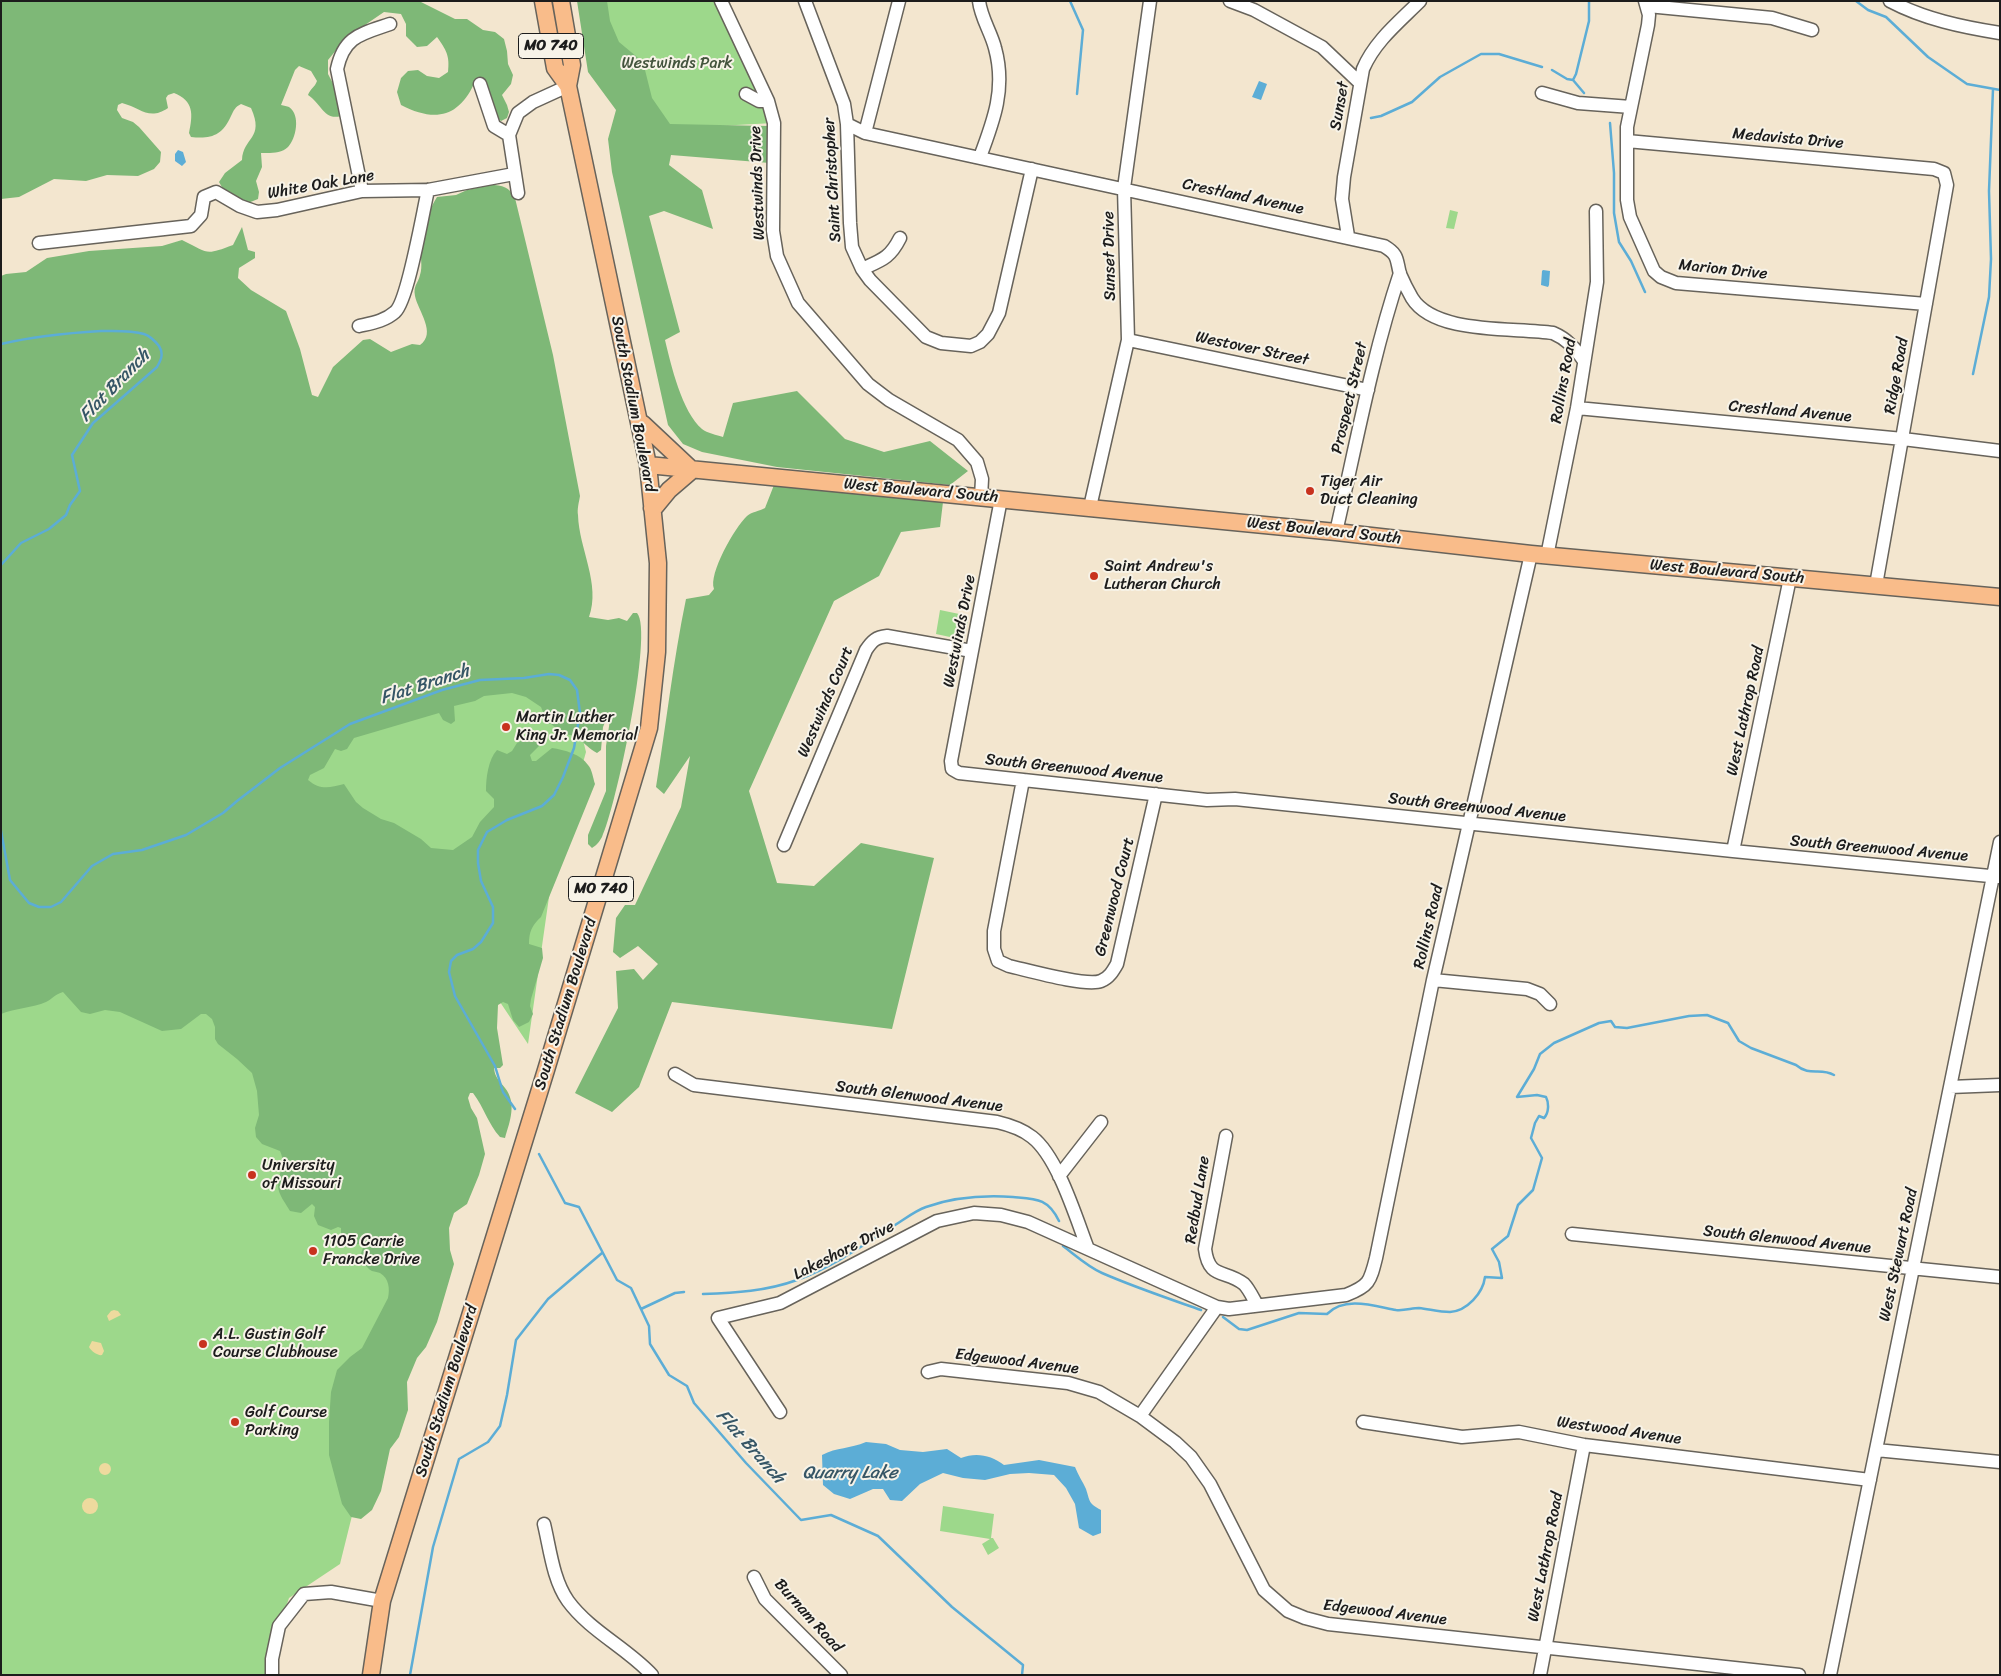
<!DOCTYPE html>
<html>
<head>
<meta charset="utf-8">
<style>
	body { margin:0 }
	#map { position:relative; width:2001px; height:1676px; overflow:hidden; background:#f3e6cf; font-family:Sriracha,sans-serif }
	canvas { display:block }
	.frame { position:absolute; inset:0; border:2px solid #1c1c1c; pointer-events:none }
</style>
</head>
<body>
<div id="map">
<canvas width="2001" height="1676"></canvas>
<div class="frame"></div>
</div>
<script>
const ctx = document.querySelector('canvas').getContext('2d');
ctx.lineJoin = 'round';
function fill(path, color) { ctx.fillStyle = color; ctx.fill(path, 'evenodd'); }
function trace(path, color, width, dash) { ctx.strokeStyle = color; ctx.lineWidth = width; ctx.lineCap = dash ? 'butt' : 'round'; ctx.setLineDash(dash || []); ctx.stroke(path); }
function drawText(font, color, halo, rows, align = 'center') {
  ctx.font = font + ' Sriracha,sans-serif'; ctx.lineWidth = 4; ctx.setLineDash([]); ctx.textBaseline = 'middle'; ctx.strokeStyle = halo; ctx.fillStyle = color; for (const [text, x, y, turn = 0] of rows) {
    ctx.save(); ctx.translate(x, y); ctx.rotate((+turn || 0) * Math.PI / 180); ctx.textAlign = isNaN(turn) ? turn : align; if (halo) ctx.strokeText(text, 0, 0); ctx.fillText(text, 0, 0); ctx.restore();
  }
}
const green = new Path2D(`
	M 594,1 L 721,1 L 774,123 L 624,131 Z
	M 1450,210 L 1458,212 L 1454,229 L 1446,228 Z
	M 940,610 L 969,616 L 964,640 L 936,634 Z
	M 524,678 L 579,724 L 586,752 L 553,869 L 528,1044 L 488,984 L 280,768 L 304,753 Z
	M 1,938 L 148,986 L 235,1026 L 387,1257 L 400,1308 L 385,1383 L 340,1564 L 289,1598 L 269,1657 L 265,1675 L 1,1675 Z
	M 943,1506 L 994,1514 L 991,1538 L 993,1538 L 999,1548 L 988,1555 L 982,1544 L 990,1539 L 940,1531 Z`);
const forest = new Path2D(`
	M 1,1 L 419,1 L 455,19 L 467,19 L 483,30 L 495,32 L 504,39 L 507,51 L 508,64 L 513,75 L 511,84 L 502,95 L 507,105 L 509,112 L 507,118 L 501,121 L 495,116 L 474,84 C 458,118 434,122 401,105 L 397,92 L 401,78 L 408,71 L 418,70 L 427,76 L 439,78 L 448,72 C 450,55 446,50 437,37 L 427,46 L 417,47 L 406,36 L 406,24 L 401,14 L 384,12 L 346,38 L 328,60 L 328,74 L 341,99 L 341,116 C 324,121 321,103 308,95 C 310,89 315,87 317,81 L 311,71 L 299,66 L 295,70 L 281,105 C 284,106 287,106 289,107 C 301,115 296,139 288,147 C 281,154 270,153 261,153 L 262,167 L 256,181 L 259,192 L 258,199 L 248,203 L 223,189 L 219,182 L 225,173 L 242,160 C 243,137 265,139 251,108 L 241,104 C 235,107 234,110 231,116 C 222,136 211,139 191,137 L 189,133 C 193,114 194,101 174,93 L 168,95 L 166,98 L 168,108 C 149,121 141,108 122,103 L 118,105 L 117,110 L 122,118 L 133,122 L 139,127 L 161,152 L 160,162 L 154,169 L 138,176 L 107,175 L 86,181 L 54,179 L 19,197 L 1,199 Z
	M 577,1 L 607,1 L 610,21 L 619,42 L 643,62 L 652,98 L 670,124 L 769,126 L 770,163 L 671,155 L 669,165 L 702,190 L 713,229 L 664,211 L 649,216 L 680,332 L 665,340 C 671,365 682,412 702,429 C 707,433 717,435 723,437 L 733,403 L 797,391 L 845,439 L 884,452 L 930,441 L 968,471 L 950,485 L 777,467 L 702,452 L 683,444 L 668,425 L 612,172 L 608,139 L 616,110 L 588,72 Z
	M 490,185 C 503,185 509,187 515,198 L 553,355 L 580,496 C 579,502 577,509 578,515 C 579,549 601,584 589,617 L 608,620 L 619,618 L 627,621 L 633,613 L 637,613 C 654,631 615,811 602,837 C 599,842 597,845 592,848 L 588,844 L 588,835 L 606,791 L 606,746 L 610,720 L 608,715 L 603,727 L 601,750 L 597,753 C 578,742 582,732 556,735 L 556,728 L 551,724 L 544,723 L 545,717 L 541,707 L 526,697 L 512,693 L 484,696 L 475,701 L 454,706 L 455,721 L 451,724 L 443,720 L 439,713 L 354,738 L 347,749 L 341,751 L 335,749 L 324,768 L 310,775 L 308,780 C 320,790 329,788 344,784 L 356,802 L 363,808 L 381,819 L 394,823 L 421,839 L 431,848 L 453,850 L 472,837 L 480,822 L 494,807 L 494,799 L 486,791 C 486,778 488,760 497,750 L 507,754 L 512,751 L 517,743 L 540,732 L 544,734 L 545,740 L 530,755 L 532,761 L 536,761 L 552,748 C 564,750 581,754 588,765 C 592,769 593,778 595,784 L 541,917 C 532,925 529,932 529,944 L 542,948 L 543,958 L 531,999 L 530,1006 L 533,1014 L 529,1022 L 519,1027 L 513,1020 L 508,1004 L 503,1002 L 498,1005 L 497,1028 L 503,1065 L 500,1068 L 494,1068 C 495,1078 499,1080 505,1088 C 517,1103 510,1121 505,1138 L 500,1137 C 488,1124 484,1107 473,1093 L 470,1093 L 468,1098 L 471,1108 L 477,1118 L 485,1154 L 479,1175 L 467,1204 L 454,1213 L 449,1228 L 450,1250 L 454,1264 L 437,1322 L 426,1347 L 417,1358 L 407,1382 L 408,1410 L 399,1437 L 390,1449 L 381,1491 L 372,1510 L 361,1519 L 351,1517 L 342,1504 L 329,1455 L 329,1422 L 331,1392 L 337,1370 L 350,1357 L 362,1348 L 388,1298 C 390,1289 389,1278 380,1273 C 378,1272 375,1272 372,1271 C 366,1268 363,1261 360,1256 L 363,1248 L 360,1244 L 349,1245 L 341,1240 L 341,1228 L 338,1227 L 331,1230 L 318,1225 L 314,1216 L 315,1207 L 312,1204 L 301,1213 L 290,1211 C 286,1204 278,1194 278,1186 C 278,1171 287,1167 280,1151 L 262,1144 L 256,1137 L 255,1128 L 259,1115 L 257,1091 L 252,1073 L 237,1059 L 218,1044 L 215,1039 L 215,1027 L 212,1019 L 206,1014 L 201,1014 L 181,1029 L 162,1031 L 120,1012 L 105,1010 L 90,1014 L 81,1012 L 63,992 C 53,995 53,999 46,1002 C 33,1008 15,1008 1,1014 L 1,276 L 6,274 L 26,272 L 47,258 L 89,251 L 162,246 L 182,240 C 209,253 204,256 233,245 L 242,227 L 248,250 L 255,252 L 255,258 L 239,268 L 238,278 L 251,290 L 286,311 L 300,349 L 312,395 L 318,397 L 333,367 L 363,340 L 370,339 L 391,352 L 412,344 L 420,345 C 437,333 418,311 415,296 C 413,285 418,284 420,275 C 423,266 420,257 421,248 C 422,231 428,211 437,197 L 456,195 L 467,190 Z
	M 774,485 L 943,502 L 940,527 L 901,532 L 879,576 L 834,601 L 749,791 L 777,883 L 814,886 L 861,843 L 934,858 L 892,1029 L 672,1002 L 639,1087 L 612,1112 L 575,1093 L 618,1008 L 616,971 L 634,969 L 643,980 L 658,964 L 638,946 L 620,958 L 613,952 L 616,918 L 625,905 L 635,905 L 681,807 L 690,756 L 664,794 L 656,787 C 666,725 673,662 686,599 L 709,595 L 714,589 C 708,574 735,527 747,516 C 751,512 760,511 765,508 Z`);
const sand = new Path2D(`
	M 114,1310 L 118,1311 L 121,1315 L 109,1321 L 107,1316 L 111,1311 Z
	M 92,1341 L 101,1343 L 104,1351 L 102,1355 C 98,1356 91,1351 89,1347 Z
	M99 1469a6 6 0 1 1 12 0a6 6 0 1 1-12 0Z
	M82 1506a8 8 0 1 1 16 0a8 8 0 1 1-16 0Z`);
const water = new Path2D(`
	M 1259,81 L 1267,84 L 1261,100 L 1252,97 Z
	M 178,150 L 183,152 L 186,162 L 182,166 L 175,161 L 175,154 Z
	M 1543,270 L 1550,271 L 1549,285 L 1548,287 L 1541,285 L 1542,271 Z
	M 866,1442 L 886,1444 L 900,1450 L 923,1452 L 947,1449 L 961,1458 C 976,1452 991,1455 1004,1465 L 1039,1460 L 1075,1467 C 1078,1475 1083,1482 1086,1489 C 1090,1501 1088,1503 1101,1510 L 1101,1533 L 1093,1536 L 1079,1528 L 1075,1504 L 1066,1488 L 1054,1475 L 1029,1473 L 1010,1474 L 985,1480 L 963,1478 L 943,1473 L 920,1484 L 902,1501 L 890,1500 L 883,1489 L 873,1489 L 850,1499 L 834,1494 L 823,1485 L 822,1455 C 837,1447 850,1449 866,1442 Z`);
const stream = new Path2D(`
	M 1070,1 L 1083,30 L 1077,94
	M 1856,1 L 1868,10 L 1886,17 L 1928,57 L 1967,84 L 2000,90
	M 1552,70 L 1567,79 L 1573,80 L 1576,74 L 1589,21 L 1589,1
	M 1573,80 L 1584,93
	M 1371,118 L 1381,116 L 1412,102 L 1440,77 L 1481,54 L 1499,54 L 1542,67
	M 1610,123 L 1614,173 L 1614,213 L 1619,242 L 1631,261 L 1645,292
	M 1,344 C 35,336 67,333 101,331 C 115,331 131,330 144,334 C 150,336 155,341 159,346 C 164,354 161,360 157,367 L 93,423 L 72,455 L 80,491 L 70,505 L 66,515 L 49,529 L 21,543 L 1,565
	M 1973,374 L 1989,297 L 1991,259 L 1989,191 L 1993,89
	M 1,831 L 10,880 L 29,903 L 39,907 L 51,907 L 61,902 L 92,866 L 113,854 L 142,850 L 186,835 L 223,813 L 237,801 L 280,768 L 350,724 L 442,690 L 480,680 L 524,678 L 549,674 L 559,675 L 570,680 L 577,690 L 580,713 L 574,748 L 563,777 L 554,795 L 542,806 L 507,820 L 487,832 L 478,850 L 478,863 L 481,881 L 493,907 L 493,923 L 481,942 L 473,949 L 457,955 L 451,961 L 449,972 L 455,996 L 495,1066 L 503,1092 L 515,1109
	M 539,1154 L 565,1203 L 579,1207 L 617,1280 L 631,1288 L 649,1326 L 650,1344 L 669,1375 L 687,1386 L 694,1403 L 746,1463 L 801,1520 L 831,1515 L 878,1536 L 952,1607 L 1023,1665 L 1022,1675
	M 1063,1246 C 1075,1255 1088,1267 1102,1273 C 1134,1287 1167,1298 1201,1310
	M 703,1294 C 735,1293 767,1291 797,1280 C 830,1268 861,1247 890,1228 C 901,1222 914,1211 926,1207 C 954,1197 983,1195 1013,1197 C 1036,1199 1048,1198 1059,1221
	M 641,1309 L 675,1293 L 684,1292
	M 1223,1317 L 1239,1329 L 1247,1330 L 1299,1313 L 1327,1314 C 1345,1296 1374,1306 1396,1310 C 1404,1311 1412,1308 1419,1308 C 1429,1309 1439,1312 1450,1312 C 1467,1311 1483,1293 1485,1277 L 1502,1278 L 1499,1262 L 1492,1249 L 1508,1236 L 1518,1205 L 1533,1190 L 1542,1158 L 1531,1138 L 1535,1123 L 1539,1116 L 1544,1118 C 1549,1113 1549,1103 1546,1097 L 1537,1095 L 1517,1097 L 1534,1069 L 1540,1054 L 1554,1043 L 1599,1023 L 1611,1021 L 1615,1027 L 1627,1028 L 1689,1016 L 1707,1015 L 1728,1023 L 1739,1041 L 1751,1048 L 1796,1065 C 1810,1077 1820,1067 1834,1075
	M 410,1675 L 433,1547 L 459,1459 L 488,1442 L 500,1426 L 507,1395 L 516,1340 L 548,1299 L 602,1253`);
const minor = new Path2D(`
	M 721,1 L 768,101 L 774,123 L 773,231 L 777,256 L 798,303 L 868,384 L 889,400 L 958,440 L 977,462 L 982,479 L 981,497
	M 805,1 L 844,104 L 847,124 L 850,223 L 852,247 L 862,269 L 870,280 L 926,337 L 941,343 L 971,346 L 980,342 L 988,334 L 999,313 L 1032,169
	M 979,1 C 981,18 991,32 995,48 C 1006,88 994,120 980,157
	M 1230,1 L 1254,10 L 1322,47 L 1360,83
	M 1645,1 L 1649,15 L 1648,25 L 1627,127 L 1627,200 L 1630,217 L 1654,271 L 1661,277 L 1676,283 L 1926,304
	M 1890,1 C 1924,19 1962,27 2000,33
	M 1648,6 L 1772,18 L 1812,30
	M 480,84 L 494,126 L 509,135 L 518,193
	M 1542,93 L 1578,103 L 1631,107
	M 746,94 L 759,101 L 768,101
	M 847,124 L 865,133 L 1384,246 C 1399,255 1396,259 1400,274 C 1403,281 1408,291 1412,298 C 1435,335 1514,327 1553,333 C 1567,339 1575,348 1584,361
	M 865,133 L 899,1
	M 509,135 L 518,113 L 533,102 L 568,86
	M 1627,141 L 1934,169 L 1944,173 L 1947,185 L 1876,585
	M 362,191 L 337,69 C 344,36 361,34 390,24
	M 1348,236 L 1342,199 L 1344,177 L 1363,69 C 1375,41 1399,22 1420,1
	M 39,243 L 191,226 L 201,215 L 204,197 L 216,192 L 240,206 L 257,212 L 277,210 L 362,191 L 428,190 L 514,174
	M 862,269 C 882,260 890,258 900,238
	M 359,326 C 372,323 385,321 395,312 C 408,301 423,211 428,190
	M 1128,340 L 1368,390
	M 1577,408 L 1903,439 L 2000,451
	M 1001,499 L 951,761 L 952,769 L 959,773 L 1207,800 L 1235,799 L 1733,851 L 2000,877
	M 1090,507 L 1128,340 L 1124,188 L 1150,1
	M 1336,532 C 1356,445 1372,357 1400,273
	M 1547,556 L 1577,408 L 1597,282 L 1596,211
	M 1023,780 L 994,931 L 994,949 L 998,961 L 1009,966 C 1027,970 1086,987 1101,981 C 1109,978 1113,971 1117,964 L 1156,794
	M 784,845 L 866,650 C 872,641 876,637 887,636 L 972,651
	M 1733,851 L 1790,578
	M 1433,980 L 1527,989 L 1540,994 L 1550,1004
	M 675,1074 L 694,1085 L 997,1122 C 1010,1125 1022,1129 1032,1137 C 1058,1157 1076,1218 1088,1249 L 1217,1307 L 1229,1309 L 1346,1295 C 1369,1286 1370,1282 1376,1258 L 1433,980 L 1531,554
	M 1950,1087 L 2000,1085
	M 1226,1136 L 1205,1249 C 1209,1280 1225,1269 1244,1284 C 1249,1289 1253,1298 1257,1305
	M 1059,1176 L 1101,1122
	M 1572,1234 L 2000,1277
	M 928,1372 L 941,1369 L 1068,1383 L 1099,1392 L 1140,1416 L 1175,1442 L 1191,1457 L 1210,1484 L 1264,1590 L 1288,1611 L 1305,1618 L 1328,1624 L 1799,1675
	M 780,1412 L 718,1318 L 780,1303 L 937,1221 L 974,1213 L 1001,1215 L 1028,1222 L 1088,1249
	M 1140,1416 L 1217,1307
	M 1363,1422 L 1462,1437 L 1519,1432 L 1584,1445 L 1870,1480
	M 1876,1450 L 2000,1462
	M 544,1524 C 550,1549 553,1580 568,1601 C 590,1631 627,1648 652,1675
	M 754,1577 L 765,1599 L 841,1675
	M 272,1675 L 272,1659 L 279,1626 L 304,1594 L 331,1592 L 382,1601
	M 1540,1675 L 1584,1445
	M 1830,1675 L 2000,842`);
const major = new Path2D(`
	M 561,1 L 572,65 L 568,86
	M 639,423 L 643,424 L 691,469 L 690,472 L 669,490 L 655,507 L 652,508
	M 648,465 L 1336,532 L 1531,554 L 2000,597
	M 371,1675 L 382,1601 L 546,1070 L 649,728 L 657,652 L 658,563 L 648,465 L 568,86 L 555,68 L 543,1`);
const markers = [
	[1310,491,5,"#c8321e"],
	[1094,576,5,"#c8321e"],
	[506,727,5,"#c8321e"],
	[252,1175,5,"#c8321e"],
	[313,1251,5,"#c8321e"],
	[203,1344,5,"#c8321e"],
	[235,1422,5,"#c8321e"]
];
const shields = [
	[551,46,65],
	[601,889,65]
];
const shieldNames = [
	["MO 740",551,46],
	["MO 740",601,889]
];
const parkNames = [
	["Westwinds Park",677,64]
];
const streetNames = [
	["Sunset",1340,106,-80],
	["Medavista Drive",1788,139,5],
	["Saint Christopher",833,180,-93],
	["Westwinds Drive",758,183,-92],
	["White Oak Lane",321,185,-10],
	["Crestland Avenue",1243,197,12],
	["Sunset Drive",1110,256,-91],
	["Marion Drive",1723,270,6],
	["Westover Street",1252,349,12],
	["Ridge Road",1897,376,-80],
	["Rollins Road",1564,381,-80],
	["Prospect Street",1350,398,-77],
	["South Stadium Boulevard",633,404,79],
	["Crestland Avenue",1790,412,5],
	["West Boulevard South",921,491,5],
	["West Boulevard South",1324,531,6],
	["West Boulevard South",1727,572,5],
	["Westwinds Drive",960,631,-79],
	["Westwinds Court",826,702,-67],
	["West Lathrop Road",1746,711,-78],
	["South Greenwood Avenue",1074,769,6],
	["South Greenwood Avenue",1477,808,6],
	["South Greenwood Avenue",1879,849,5],
	["Greenwood Court",1115,897,-76],
	["Rollins Road",1429,927,-77],
	["South Stadium Boulevard",566,1004,-73],
	["South Glenwood Avenue",919,1097,7],
	["Redbud Lane",1198,1200,-81],
	["South Glenwood Avenue",1787,1240,6],
	["Lakeshore Drive",844,1251,-27],
	["West Stewart Road",1899,1255,-78],
	["Edgewood Avenue",1017,1362,7],
	["South Stadium Boulevard",447,1391,-73],
	["Westwood Avenue",1619,1431,8],
	["West Lathrop Road",1546,1557,-79],
	["Edgewood Avenue",1385,1613,7],
	["Burnam Road",808,1616,48]
];
const poiNames = [
	["Tiger Air",1320,482],
	["Duct Cleaning",1320,500],
	["Saint Andrew's",1104,567],
	["Lutheran Church",1104,585],
	["Martin Luther",516,718],
	["King Jr. Memorial",516,736],
	["University",262,1166],
	["of Missouri",262,1184],
	["1105 Carrie",323,1242],
	["Francke Drive",323,1260],
	["A.L. Gustin Golf",213,1335],
	["Course Clubhouse",213,1353],
	["Golf Course",245,1413],
	["Parking",245,1431]
];
const waterNames = [
	["Flat Branch",115,386,-46],
	["Flat Branch",425,685,-18],
	["Flat Branch",750,1447,48],
	["Quarry Lake",850,1473]
];
fill(green, '#9dd88b');
fill(forest, '#7eb877');
fill(sand, '#eeda9e');
fill(water, '#5cadd6');
trace(stream, '#5cadd6', 2.5);
trace(minor, '#67635b', 15);
trace(major, '#67635b', 19);
trace(minor, '#fff', 12);
trace(major, '#f9bc8a', 16);
for (const [x, y, r, color] of markers) { const dot = new Path2D(); dot.arc(x, y, r, 0, 2 * Math.PI); ctx.fillStyle = color; ctx.fill(dot); trace(dot, '#f7f3e8', 2); }
for (const [x, y, w] of shields) { const box = new Path2D(); box.roundRect(x - w / 2, y - 12.5, w, 25, 4); ctx.fillStyle = '#f7f3e8'; ctx.fill(box); trace(box, '#1c1c1c', 1); }
drawText('bold 15px', '#1c1c1c', null, shieldNames);
drawText('16px', '#43543d', '#f7f3e8', parkNames);
drawText('16px', '#1c1c1c', '#f7f3e8', streetNames);
drawText('16px', '#1c1c1c', '#f7f3e8', poiNames, 'left');
drawText('italic 18px', '#365666', '#f7f3e8', waterNames);
</script>
</body>
</html>
